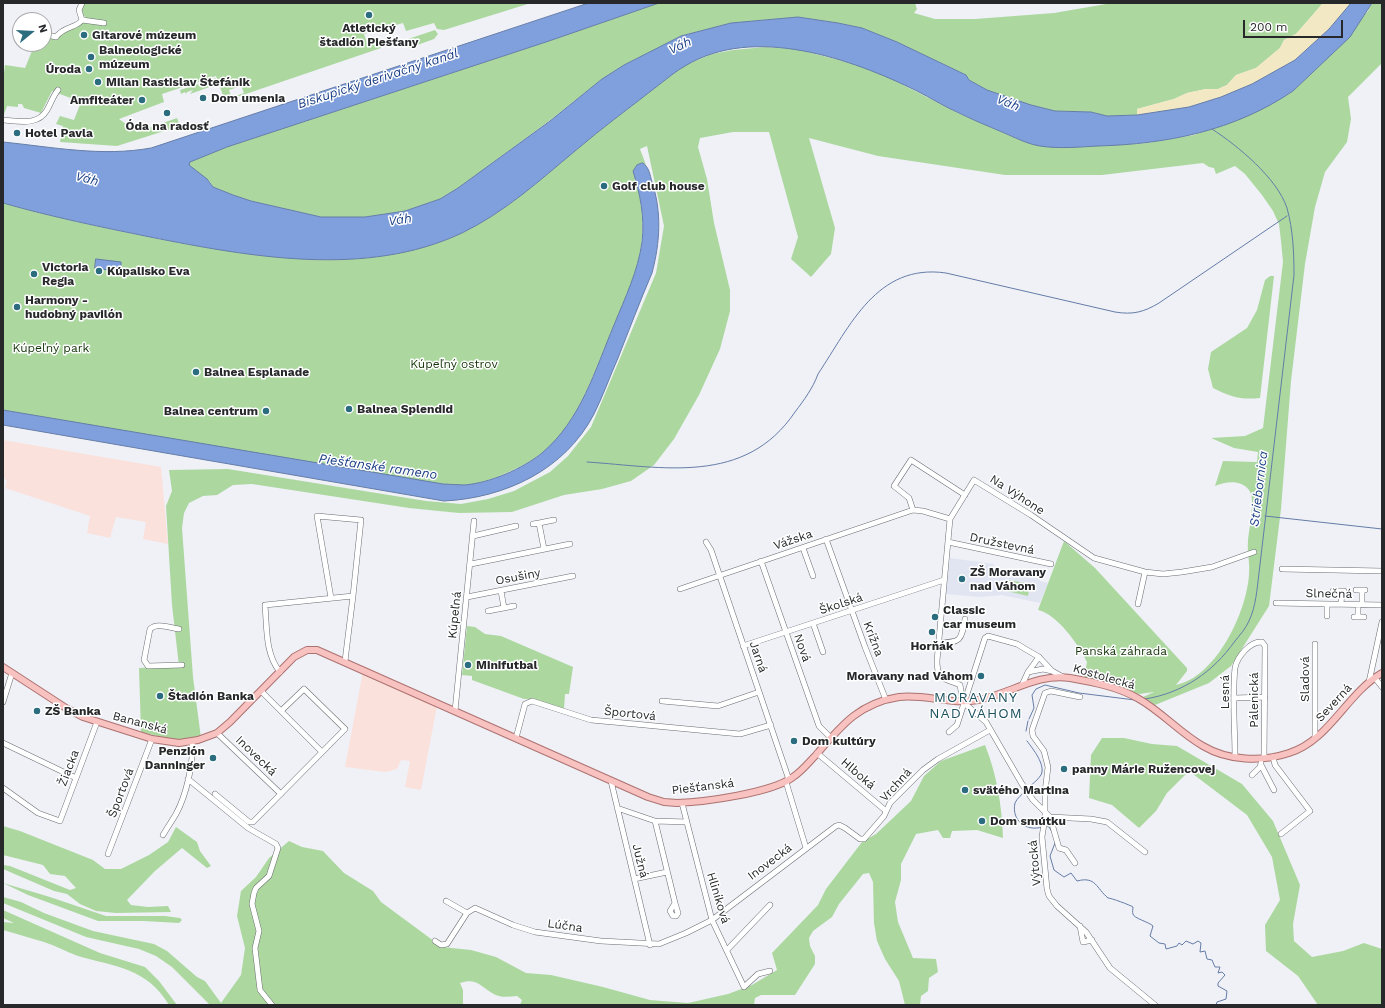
<!DOCTYPE html>
<html>
<head>
<meta charset="utf-8">
<style>
	body { margin:0 }
	#map { position:relative; width:1385px; height:1008px; overflow:hidden; background:#eff1f7; font-family:"Work Sans",sans-serif }
	canvas { display:block }
	.frame { position:absolute; inset:0; border:4px solid #27282a; pointer-events:none }
	.north { position:absolute; left:12px; top:12px; width:40px; height:40px; box-sizing:border-box; background:#fff; border:1px solid #a9a9aa; border-radius:50%; rotate:72deg; font-size:11px; font-weight:700; line-height:16px; text-align:center; color:#27282a }
	.north::after { content:''; display:block; margin:auto; width:14px; height:18px; background:#2b6d7f; clip-path:polygon(50% 0,100% 100%,50% 72%,0 100%) }
	.scale { position:absolute; left:1243px; top:20px; width:100px; height:18px; box-sizing:border-box; border:2px solid #27282a; border-top:0; padding-left:5px; font-size:12px; line-height:14px; white-space:nowrap; color:#27282a; -webkit-text-stroke:3px #fff; paint-order:stroke }
</style>
</head>
<body>
<div id="map">
<canvas width="1385" height="1008"></canvas>
<div class="frame"></div>
<div class="north">N</div>
<div class="scale">200 m</div>
</div>
<script>
const ctx = document.querySelector('canvas').getContext('2d');
ctx.lineJoin = 'round';
function fill(path, color) { ctx.fillStyle = color; ctx.fill(path, 'evenodd'); }
function trace(path, color, width, dash) { ctx.strokeStyle = color; ctx.lineWidth = width; ctx.lineCap = dash ? 'butt' : 'round'; ctx.setLineDash(dash || []); ctx.stroke(path); }
function drawText(font, color, halo, rows, align = 'center') {
  ctx.font = font + ' "Work Sans",sans-serif'; ctx.lineWidth = 3; ctx.setLineDash([]); ctx.textBaseline = 'middle'; ctx.strokeStyle = halo; ctx.fillStyle = color; for (const [text, x, y, turn = 0] of rows) {
    ctx.save(); ctx.translate(x, y); ctx.rotate((+turn || 0) * Math.PI / 180); ctx.textAlign = isNaN(turn) ? turn : align; if (halo) ctx.strokeText(text, 0, 0); ctx.fillText(text, 0, 0); ctx.restore();
  }
}
const built = new Path2D(`
	M 950,558 L 994,564 L 994,567 L 997,570 L 1040,579 L 1040,581 L 1048,583 L 1040,603 L 1002,595 L 980,597 L 946,594 Z`);
const industrial = new Path2D(`
	M 3,440 L 161,467 L 168,544 L 143,539 L 146,522 L 116,517 L 110,538 L 87,533 L 90,516 L 5,488 L 7,481 L 3,477 Z
	M 364,666 L 435,699 L 437,706 L 421,790 L 405,787 L 410,761 L 401,760 L 397,769 L 386,772 L 345,767 Z`);
const green = new Path2D(`
	M 83,3 L 531,3 L 444,30 L 437,29 L 434,23 L 406,31 L 403,23 L 364,34 L 368,46 L 379,43 L 381,48 L 234,98 L 233,97 L 244,93 L 241,86 L 229,90 L 232,99 L 225,101 L 216,76 L 162,94 L 164,102 L 119,119 L 137,132 L 177,118 L 180,126 L 117,146 L 60,142 L 63,126 L 56,124 L 60,116 L 74,120 L 81,102 L 52,91 L 41,113 L 24,108 L 22,104 L 18,104 L 18,107 L 7,106 L 3,117 L 3,81 L 5,65 L 25,68 L 32,51 L 31,50 L 37,44 L 44,44 L 44,36 L 58,39 L 62,32 L 86,18 L 81,12 Z
	M 659,3 L 915,3 L 917,9 L 914,13 L 935,19 L 975,19 L 1054,13 L 1112,3 L 1323,3 L 1296,34 L 1284,40 L 1280,48 L 1256,68 L 1236,75 L 1227,85 L 1218,89 L 1206,89 L 1187,93 L 1174,99 L 1137,109 L 1137,115 L 1107,116 L 1091,112 L 1055,111 L 1031,105 L 987,90 L 969,80 L 966,75 L 897,42 L 862,28 L 838,23 L 798,17 L 731,23 L 681,36 L 624,65 L 602,79 L 549,121 L 458,188 L 440,199 L 405,211 L 365,217 L 321,217 L 251,201 L 233,195 L 213,187 L 210,182 L 189,165 L 189,162 L 227,147 L 549,41 Z
	M 1372,3 L 1382,3 L 1382,63 L 1348,97 L 1351,119 L 1347,142 L 1325,172 L 1315,207 L 1305,264 L 1291,381 L 1281,509 L 1269,606 L 1231,666 L 1209,683 L 1155,705 L 1143,697 L 1154,692 L 1139,694 L 1084,678 L 1087,662 C 1079,645 1057,614 1038,610 L 1064,541 L 1095,568 L 1187,668 L 1187,671 L 1176,685 C 1216,677 1247,612 1249,574 C 1250,563 1247,552 1248,541 C 1249,528 1256,499 1249,490 C 1240,479 1226,482 1215,486 L 1223,461 L 1257,462 L 1258,452 L 1234,448 L 1211,438 L 1245,436 L 1263,428 L 1283,262 L 1281,241 L 1279,224 L 1273,211 L 1262,195 L 1245,174 L 1235,166 L 1216,174 L 1214,168 L 1209,167 L 1203,163 L 1102,175 L 1005,175 L 878,156 L 809,138 L 835,228 L 831,254 L 811,277 L 791,259 L 798,237 L 769,132 L 733,132 L 700,138 L 698,147 L 707,179 L 714,223 L 730,290 L 730,311 L 720,349 L 699,395 L 674,439 L 654,465 L 631,481 L 602,489 L 564,495 L 512,512 L 459,513 L 409,508 L 252,484 L 233,485 L 217,495 L 203,496 L 189,503 L 184,513 L 182,528 L 193,677 L 201,738 L 174,740 L 141,732 L 139,668 L 179,666 L 172,605 L 166,506 L 172,491 L 169,470 L 228,469 L 426,501 L 461,504 L 488,499 L 514,491 L 550,472 L 568,456 L 591,427 L 656,273 L 664,226 L 647,146 L 640,149 L 646,165 L 643,163 L 637,165 L 633,171 C 656,244 633,279 606,345 C 587,389 571,440 525,464 C 507,473 485,484 464,485 C 446,486 427,482 408,479 C 377,474 346,469 314,464 C 211,446 107,428 3,410 L 3,203 C 53,217 103,228 154,238 C 252,257 368,277 462,233 C 505,212 539,181 575,151 C 603,127 632,106 660,84 L 685,65 L 712,54 L 733,50 L 765,47 L 796,49 L 862,66 L 880,73 L 958,113 L 1020,140 L 1040,146 L 1078,147 L 1147,143 L 1194,135 L 1258,111 L 1284,97 L 1293,91 L 1327,58 L 1368,11 Z
	M 435,30 L 438,34 L 434,39 L 409,48 L 406,46 L 405,40 Z
	M 216,78 L 218,84 L 190,94 L 193,90 L 187,92 L 186,94 L 185,92 L 181,94 L 180,90 Z
	M 1270,276 L 1274,276 L 1260,398 C 1241,400 1231,397 1213,388 L 1208,369 L 1211,352 L 1247,328 L 1257,310 L 1265,280 Z
	M 1009,580 L 1030,584 L 1028,596 L 1007,591 Z
	M 467,626 L 475,627 L 485,634 L 501,636 L 573,667 L 569,694 L 565,694 L 564,709 L 530,699 L 524,699 L 472,680 L 472,676 L 462,675 Z
	M 1102,738 L 1124,738 L 1152,744 L 1177,746 L 1242,784 L 1273,821 L 1300,885 L 1293,924 L 1294,941 L 1312,957 L 1343,951 L 1364,943 L 1382,949 L 1382,1005 L 1318,1005 L 1298,976 L 1266,951 L 1265,925 L 1280,900 L 1272,857 L 1247,815 L 1189,771 L 1167,793 L 1156,811 L 1139,828 L 1112,805 L 1089,798 L 1091,755 Z
	M 985,745 C 997,775 1002,806 1003,838 L 977,830 L 952,831 L 950,838 L 943,838 L 938,830 L 916,834 L 901,864 L 901,880 L 895,902 L 898,922 L 913,958 L 936,959 L 938,972 L 929,978 L 928,991 L 921,996 L 920,1005 L 905,1005 L 899,981 L 885,959 L 877,941 L 874,923 L 873,882 L 869,873 L 863,874 L 839,904 L 832,917 L 813,931 L 809,938 L 810,946 L 815,956 L 815,964 L 795,995 L 761,995 L 755,998 L 754,1005 L 520,1005 L 522,1000 L 517,996 C 508,997 499,998 492,993 C 479,985 476,978 460,983 L 463,990 L 463,1005 L 210,1005 L 172,967 L 156,956 L 139,949 L 86,937 L 3,903 L 3,897 L 21,902 L 44,913 L 93,931 L 154,944 L 167,951 L 197,977 L 205,981 L 221,1003 L 241,975 L 245,948 L 237,916 L 241,891 L 256,877 L 269,858 L 289,841 L 302,847 L 323,851 L 344,873 L 373,891 L 381,902 L 442,947 L 471,950 L 496,957 L 526,973 L 551,975 L 603,987 L 650,1000 L 688,1003 L 728,994 L 752,985 L 777,970 L 772,953 L 818,905 L 826,889 L 862,842 L 876,834 L 911,801 L 924,776 L 941,761 Z
	M 3,826 L 20,831 L 93,860 L 105,869 L 121,869 L 149,855 L 168,842 L 176,827 L 197,842 L 200,851 L 211,866 L 207,868 L 182,848 L 155,871 L 127,900 L 131,905 L 148,907 L 168,906 L 171,912 L 116,913 L 96,911 L 80,904 L 67,894 L 54,891 L 3,869 L 3,865 L 10,866 L 70,890 L 76,888 L 65,876 L 50,874 L 43,865 L 3,855 Z
	M 3,883 L 50,897 L 106,916 L 165,916 L 180,918 L 182,920 L 179,923 L 143,921 L 98,921 L 28,895 Z
	M 3,910 L 100,953 L 145,967 L 159,981 L 177,1005 L 169,1005 C 147,968 116,967 78,956 C 67,952 56,946 44,942 C 30,938 17,934 3,930 L 3,922 L 14,923 L 3,918 Z`);
const sand = new Path2D(`
	M 1323,3 L 1351,3 L 1329,29 L 1295,60 L 1252,84 L 1221,97 L 1189,107 L 1137,115 L 1137,109 L 1174,99 L 1187,93 L 1206,89 L 1218,89 L 1227,85 L 1236,75 L 1256,68 L 1280,48 L 1284,40 L 1296,34 Z`);
const water = new Path2D(`
	M 589,3 L 659,3 L 549,41 L 227,147 L 190,162 L 189,165 L 207,179 L 213,187 L 233,195 L 251,201 L 321,217 L 365,217 L 405,211 L 440,199 L 458,188 L 550,121 L 602,79 L 624,65 L 681,36 L 731,23 L 798,17 L 838,23 L 862,28 L 897,42 L 966,75 L 969,80 L 987,90 L 1031,105 L 1055,111 L 1091,112 L 1107,116 L 1137,115 L 1189,107 L 1221,97 L 1252,84 L 1295,60 L 1329,29 L 1351,3 L 1372,3 L 1350,37 L 1293,91 C 1234,131 1167,144 1098,146 C 1079,147 1059,149 1040,146 C 1027,144 1014,137 1002,132 C 988,126 973,120 959,113 C 945,107 931,98 917,91 C 852,59 754,24 685,66 C 676,71 668,78 660,84 C 632,106 603,127 575,151 C 539,181 505,212 462,233 C 366,278 251,257 150,237 C 101,227 52,217 3,203 L 3,142 C 52,147 102,157 151,148 Z
	M 643,163 C 649,167 650,175 652,182 C 662,212 660,243 652,273 C 640,301 629,330 618,358 C 610,376 603,396 594,414 C 565,470 505,498 444,501 L 3,425 L 3,410 L 443,484 C 450,484 457,485 464,485 C 490,483 522,469 542,453 C 581,420 595,370 614,325 C 625,298 638,271 642,242 C 645,217 640,194 633,171 L 637,165 Z
	M 96,259 L 121,262 L 121,272 L 95,268 Z`);
const stream = new Path2D(`
	M 587,462 C 663,467 745,486 795,412 C 804,400 813,388 818,374 C 850,326 877,263 946,273 L 1115,312 C 1133,315 1144,312 1159,303 L 1287,216
	M 1265,516 L 1382,529
	M 1145,699 C 1183,693 1213,672 1235,641 C 1240,635 1246,628 1249,621 C 1256,606 1257,589 1259,573 L 1294,275 C 1294,252 1293,230 1287,208 C 1277,178 1238,146 1212,129
	M 1029,719 L 1034,708 L 1032,695 L 1036,689 L 1045,685 L 1079,693 L 1135,700
	M 1026,731 L 1028,721
	M 1027,741 C 1033,749 1046,765 1041,775 C 1038,780 1031,785 1027,789
	M 1025,791 C 1022,795 1017,798 1015,803 C 1011,821 1027,832 1042,827
	M 1047,826 L 1049,827 L 1052,832
	M 1055,843 L 1050,856 L 1054,870 L 1064,877 L 1071,873 L 1077,881 C 1096,876 1096,888 1108,898 C 1111,898 1130,905 1133,907 C 1133,909 1132,912 1133,914 C 1133,918 1149,922 1153,926 L 1150,936 L 1159,943 L 1165,944 L 1166,949 L 1177,946 L 1179,943 L 1182,945 L 1186,941 L 1193,944 L 1198,941 L 1201,943 L 1200,952 L 1205,951 L 1207,959 L 1212,960 L 1215,967 L 1220,967 L 1218,973 L 1222,972 L 1225,975 L 1218,983 L 1218,986 L 1227,991 L 1226,999 L 1217,1002 L 1216,1005`);
const minor = new Path2D(`
	M 82,20 L 79,10 L 82,3
	M 44,34 L 56,37 C 64,26 77,28 82,20 L 104,23
	M 33,45 L 33,44
	M 3,120 C 19,121 38,126 47,110 C 51,103 53,96 58,90
	M 913,510 L 909,498 L 894,486 L 911,460 L 965,495
	M 539,523 L 554,520
	M 533,524 L 539,523 L 544,549
	M 473,536 L 516,526
	M 826,539 L 865,647 L 886,700
	M 706,542 L 711,550 L 789,780
	M 948,542 L 1051,564
	M 803,548 L 813,576
	M 761,561 L 819,726 L 831,738
	M 471,564 L 570,544
	M 1282,569 L 1382,571
	M 680,589 L 913,510 L 923,511 L 950,519
	M 1356,590 L 1365,590
	M 501,591 L 504,608
	M 1333,591 L 1344,591
	M 467,597 L 573,576
	M 331,598 L 317,516 L 361,520 L 353,596
	M 1276,603 L 1382,605
	M 1138,604 L 1145,572
	M 1341,604 L 1342,591
	M 1362,605 L 1362,590
	M 488,611 L 514,606
	M 1327,616 L 1327,604
	M 1354,617 L 1364,617
	M 1358,617 L 1358,605
	M 813,623 L 823,652
	M 179,629 C 170,628 157,622 150,629 L 144,660 L 148,666 L 182,665
	M 939,643 C 961,642 961,641 965,619
	M 1315,644 L 1315,738
	M 743,646 L 944,580
	M 280,672 C 265,654 267,627 265,605 L 353,596 L 345,661
	M 1028,672 L 1039,657
	M 1375,678 L 1382,687
	M 1369,682 L 1382,622
	M 1022,685 L 1028,672 L 1043,669 L 1052,671
	M 261,691 L 322,752
	M 1080,697 L 1051,691 L 1045,693 L 1032,730 L 1033,736 L 1044,751 L 1048,767 L 1045,792 L 1045,817 L 1042,837 L 1047,889 L 1049,896 L 1057,906 L 1086,932 L 1110,968 L 1155,1005
	M 1235,698 L 1265,697
	M 662,701 L 718,706 L 759,692
	M 3,702 L 12,673
	M 963,702 L 960,685 C 945,678 937,681 937,661 L 950,519 L 974,480 L 1031,515 L 1094,558 L 1145,572 L 1163,574 L 1182,572 L 1212,567 L 1254,552
	M 963,702 L 986,722 L 1022,784 L 1033,800 L 1050,817 L 1059,848 L 1066,850 L 1075,863
	M 455,711 L 474,521
	M 949,732 L 957,725 L 985,638 L 988,636 L 1017,644 L 1027,650 L 1039,657 L 1052,671 L 1063,677
	M 217,733 L 281,794
	M 516,738 L 525,704 L 532,701 L 591,720 L 624,723 L 740,734 L 771,725
	M 3,743 L 76,778
	M 817,753 L 886,811
	M 1235,757 C 1235,729 1232,696 1235,668 C 1237,657 1250,641 1262,642 L 1265,646 L 1264,758
	M 1273,757 L 1275,765 L 1310,811 L 1281,834
	M 1261,765 L 1274,790
	M 1252,775 L 1260,767 L 1261,763
	M 188,779 L 248,828 L 276,844 L 278,848 L 269,876 L 256,888 L 254,893 L 252,904 L 259,931 L 255,948 L 260,990 L 272,1005
	M 611,781 L 650,945
	M 786,782 L 806,848
	M 3,788 L 38,813 L 60,821 L 97,722
	M 215,794 L 249,822 L 253,822 L 345,729 L 304,689 L 281,711
	M 682,803 L 712,920 L 744,987 L 758,974 L 770,971
	M 617,808 L 655,821 L 687,822
	M 1050,817 L 1091,819 L 1107,822 L 1145,852
	M 655,821 L 675,903 L 670,911 L 673,916 L 676,916 L 678,913 L 675,903
	M 163,835 C 167,828 172,821 176,814 C 186,796 194,762 192,742
	M 108,854 L 152,739
	M 634,879 L 667,872
	M 446,901 L 467,913
	M 1080,926 L 1083,942 L 1092,940
	M 435,941 L 441,945 L 447,944 L 467,913 L 475,908 L 513,925 L 535,932 L 601,941 L 659,944 L 686,933 L 712,920 L 836,826 L 839,825 L 845,828 L 860,839 L 864,839 L 884,816 L 890,803 L 923,770 L 938,759 L 990,730
	M 727,950 L 770,905`);
const major = new Path2D(`
	M 3,667 L 66,708 L 83,717 L 152,739 L 179,743 L 198,740 L 217,733 L 230,722 L 294,657 L 307,650 L 317,650 L 648,797 L 664,802 L 677,803 C 704,802 772,793 793,777 C 802,771 808,763 816,755 C 841,726 859,703 899,697 C 926,694 951,705 978,700 C 1010,694 1037,673 1070,678 C 1093,682 1119,687 1139,699 C 1162,712 1180,733 1203,746 C 1228,761 1262,762 1289,753 C 1330,740 1346,694 1382,673`);
const markers = [
	[369,15,4,"#2b6d7f"],
	[84,35,4,"#2b6d7f"],
	[91,57,4,"#2b6d7f"],
	[89,69,4,"#2b6d7f"],
	[98,82,4,"#2b6d7f"],
	[203,98,4,"#2b6d7f"],
	[142,100,4,"#2b6d7f"],
	[167,113,4,"#2b6d7f"],
	[17,133,4,"#2b6d7f"],
	[604,186,4,"#2b6d7f"],
	[99,271,4,"#2b6d7f"],
	[34,274,4,"#2b6d7f"],
	[17,307,4,"#2b6d7f"],
	[196,372,4,"#2b6d7f"],
	[349,409,4,"#2b6d7f"],
	[266,411,4,"#2b6d7f"],
	[962,579,4,"#2b6d7f"],
	[935,617,4,"#2b6d7f"],
	[932,632,4,"#2b6d7f"],
	[468,665,4,"#2b6d7f"],
	[981,676,4,"#2b6d7f"],
	[160,696,4,"#2b6d7f"],
	[37,711,4,"#2b6d7f"],
	[794,741,4,"#2b6d7f"],
	[213,758,4,"#2b6d7f"],
	[1064,769,4,"#2b6d7f"],
	[965,790,4,"#2b6d7f"],
	[982,821,4,"#2b6d7f"]
];
const poiNames = [
	["Atletický",369,28,"center"],
	["štadión Piešťany",369,42,"center"],
	["Gitarové múzeum",92,35],
	["Balneologické",99,50],
	["múzeum",99,64],
	["Úroda",81,69,"right"],
	["Milan Rastislav Štefánik",106,82],
	["Dom umenia",211,98],
	["Amfiteáter",134,100,"right"],
	["Óda na radosť",167,126,"center"],
	["Hotel Pavla",25,133],
	["Golf club house",612,186],
	["Victoria",42,267],
	["Regia",42,281],
	["Kúpalisko Eva",107,271],
	["Harmony -",25,300],
	["hudobný pavilón",25,314],
	["Balnea Esplanade",204,372],
	["Balnea Splendid",357,409],
	["Balnea centrum",258,411,"right"],
	["ZŠ Moravany",970,572],
	["nad Váhom",970,586],
	["Classic",943,610],
	["car museum",943,624],
	["Horňák",932,646,"center"],
	["Minifutbal",476,665],
	["Moravany nad Váhom",973,676,"right"],
	["Štadión Banka",168,696],
	["ZŠ Banka",45,711],
	["Dom kultúry",802,741],
	["Penzión",205,751,"right"],
	["Danninger",205,765,"right"],
	["panny Márie Ružencovej",1072,769],
	["svätého Martina",973,790],
	["Dom smútku",990,821]
];
const parkNames = [
	["Kúpeľný park",51,348],
	["Kúpeľný ostrov",454,364],
	["Panská záhrada",1121,651]
];
const streetNames = [
	["Na Výhone",1017,495,33],
	["Vážska",793,540,-19],
	["Družstevná",1002,544,12],
	["Osušiny",518,577,-11],
	["Slnečná",1329,594,1],
	["Školská",841,604,-18],
	["Kúpeľná",455,615,-84],
	["Krížna",873,639,69],
	["Nová",802,648,71],
	["Jarná",758,657,71],
	["Kostolecká",1104,677,16],
	["Sladová",1305,679,-90],
	["Lesná",1225,692,-90],
	["Pálenická",1254,700,-90],
	["Severná",1334,703,-47],
	["Športová",630,714,6],
	["Bananská",140,723,15],
	["Inovecká",256,756,44],
	["Žiacka",69,768,-69],
	["Hlboká",858,774,41],
	["Vrchná",896,785,-48],
	["Piešťanská",703,787,-7],
	["Športová",121,793,-69],
	["Južná",640,861,76],
	["Inovecká",770,862,-37],
	["Výtocká",1035,863,-95],
	["Hliníková",718,898,73],
	["Lúčna",565,926,8]
];
const waterNames = [
	["Váh",680,46,-25],
	["Biskupický derivačný kanál",378,79,-18],
	["Váh",1008,103,22],
	["Váh",87,179,15],
	["Váh",400,220,-8],
	["Piešťanské rameno",378,467,8],
	["Striebornica",1259,489,-83]
];
const quarterNames = [
	["MORAVANY",976,698],
	["NAD VÁHOM",976,714]
];
fill(built, '#e0e5f1');
fill(industrial, '#fbe1db');
fill(green, '#acd8a0');
fill(sand, '#f2e8c3');
fill(water, '#7fa0dd');
trace(water, '#657ca7', 1);
trace(stream, '#657ca7', 1);
trace(minor, '#6a6c70', 6);
trace(major, '#ac7270', 8);
trace(minor, '#fff', 5);
trace(major, '#f8c2c0', 6);
for (const [x, y, r, color] of markers) { const dot = new Path2D(); dot.arc(x, y, r, 0, 2 * Math.PI); ctx.fillStyle = color; ctx.fill(dot); trace(dot, '#fff', 1.5); }
drawText('bold 12px', '#27282a', '#fff', poiNames, 'left');
drawText('12px', '#143309', '#fff', parkNames);
drawText('12px', '#27282a', '#fff', streetNames);
drawText('italic 13px', '#1b3f86', '#fff', waterNames);
ctx.letterSpacing = '1px';
drawText('14px', '#1d5260', '#fff', quarterNames);
ctx.letterSpacing = '0px';
</script>
</body>
</html>
